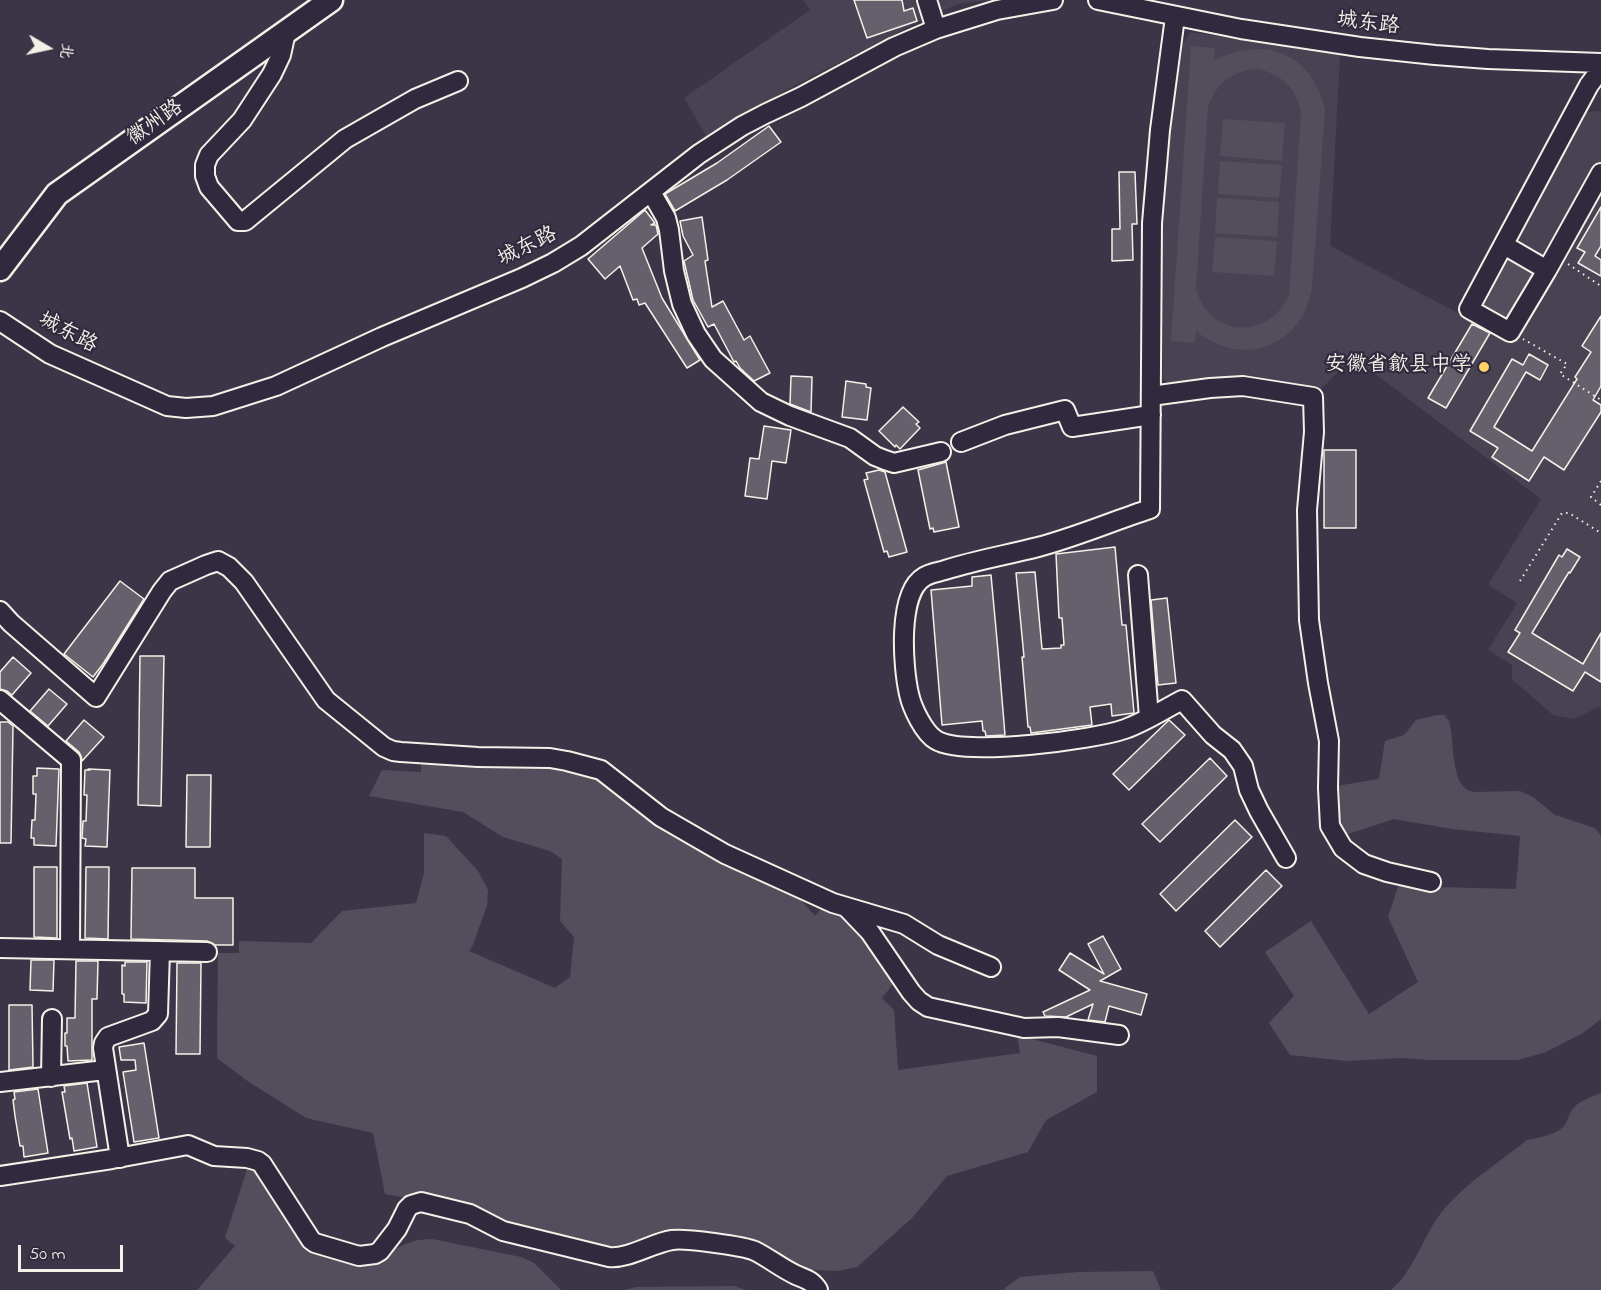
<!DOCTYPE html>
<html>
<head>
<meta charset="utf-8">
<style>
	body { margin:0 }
	#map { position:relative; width:1601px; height:1290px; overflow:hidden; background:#3b3647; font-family:"Indie Flower","LXGW WenKai TC",sans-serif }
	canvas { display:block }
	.north { position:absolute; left:18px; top:18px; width:60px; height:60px; -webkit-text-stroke:4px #2f2a3d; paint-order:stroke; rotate:99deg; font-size:16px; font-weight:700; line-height:24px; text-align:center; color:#f4f1e8 }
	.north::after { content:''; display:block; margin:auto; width:21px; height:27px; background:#f4f1e8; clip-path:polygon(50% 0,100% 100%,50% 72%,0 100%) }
	.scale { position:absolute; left:18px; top:1245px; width:105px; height:27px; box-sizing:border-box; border:3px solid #f4f1e8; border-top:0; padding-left:8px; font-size:18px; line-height:21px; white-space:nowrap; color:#f4f1e8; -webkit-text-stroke:4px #2f2a3d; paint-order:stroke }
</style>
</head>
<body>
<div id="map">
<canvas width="1601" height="1290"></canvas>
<div class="north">北</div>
<div class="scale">50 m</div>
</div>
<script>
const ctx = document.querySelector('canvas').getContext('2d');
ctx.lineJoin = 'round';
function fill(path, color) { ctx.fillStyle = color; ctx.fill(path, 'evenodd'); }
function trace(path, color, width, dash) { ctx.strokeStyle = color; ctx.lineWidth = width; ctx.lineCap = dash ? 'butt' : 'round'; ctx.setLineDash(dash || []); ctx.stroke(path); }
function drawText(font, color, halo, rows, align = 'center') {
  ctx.font = font + ' "Indie Flower","LXGW WenKai TC",sans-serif'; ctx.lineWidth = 4.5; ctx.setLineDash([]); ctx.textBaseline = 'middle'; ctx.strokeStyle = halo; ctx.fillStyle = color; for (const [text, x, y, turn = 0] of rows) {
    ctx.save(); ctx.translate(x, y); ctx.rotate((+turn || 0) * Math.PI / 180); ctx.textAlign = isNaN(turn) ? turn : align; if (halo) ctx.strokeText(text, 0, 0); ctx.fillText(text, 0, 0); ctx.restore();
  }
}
const built = new Path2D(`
	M 803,0 L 989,0 L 958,4 L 918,22 L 786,90 L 708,139 L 684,98 L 810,10 Z
	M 1190,32 L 1340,54 L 1330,246 L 1475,322 L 1586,112 L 1601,111 L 1601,706 L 1574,719 L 1553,715 L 1512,679 L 1512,665 L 1488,650 L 1517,603 L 1488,585 L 1541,499 L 1353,357 L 1318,392 L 1250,377 L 1178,387 L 1163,380 L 1163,318 L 1159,202 L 1181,47 Z`);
const green = new Path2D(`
	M 1191,46 L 1215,48 L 1214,61 C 1264,34 1313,54 1325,110 L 1312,288 C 1302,347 1242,369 1196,331 L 1195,343 L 1171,341 ZM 1255,69 C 1280,72 1297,88 1301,113 L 1289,295 C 1269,341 1208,338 1196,288 L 1208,107 C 1216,84 1231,72 1255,69 Z
	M 1223,119 L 1285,123 L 1282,161 L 1220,156 Z
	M 1220,161 L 1282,165 L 1279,198 L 1218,194 Z
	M 1217,198 L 1279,202 L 1277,237 L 1215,233 Z
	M 1215,237 L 1277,241 L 1274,276 L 1212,272 Z
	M 1509,259 L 1537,275 L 1509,322 L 1483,307 Z
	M 1437,715 L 1444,715 L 1449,721 C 1454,739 1451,771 1463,786 C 1466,790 1470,791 1475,792 L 1520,791 L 1533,797 L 1555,815 L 1595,828 L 1601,836 L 1601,1019 L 1583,1033 L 1546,1052 L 1518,1060 L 1429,1060 L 1402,1058 L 1347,1061 L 1290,1055 L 1269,1023 L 1294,996 L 1265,952 L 1311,921 L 1369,1014 L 1418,982 L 1388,917 L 1399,884 L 1436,887 L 1516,889 L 1520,836 L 1452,829 L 1394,819 L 1342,836 L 1335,819 L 1336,786 L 1379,779 L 1385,741 L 1404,735 L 1416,720 Z
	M 421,762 L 544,763 L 606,779 L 794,892 L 815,916 L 825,904 L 847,912 L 896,980 L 882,998 L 894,1010 L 898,1070 L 1020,1053 L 1017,1035 L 1097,1056 L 1097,1092 L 1046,1120 L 1028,1152 L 947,1176 L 912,1218 L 857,1267 L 837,1271 L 796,1269 L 749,1243 L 614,1251 L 507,1228 L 470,1209 L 385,1194 L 373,1133 L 306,1118 L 246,1080 L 217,1058 L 218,953 L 239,953 L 239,941 L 311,943 L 342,911 L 416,903 L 424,873 L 424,833 L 446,836 L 478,871 L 488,890 L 487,905 L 473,945 L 469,951 L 555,988 L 570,977 L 574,937 L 560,921 L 562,859 L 550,851 L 503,837 L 463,812 L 369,796 L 382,770 L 421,772 Z
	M 1601,1093 L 1601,1290 L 1391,1290 C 1411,1274 1422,1241 1436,1220 C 1458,1188 1497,1164 1527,1140 C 1538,1138 1555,1135 1563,1127 C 1568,1122 1568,1115 1572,1110 C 1578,1101 1591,1097 1601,1093 Z
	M 248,1166 L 255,1168 L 319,1253 L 338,1261 L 352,1263 L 380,1257 L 405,1244 L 418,1240 L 432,1239 L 521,1257 L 534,1263 L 561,1290 L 197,1290 L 235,1246 L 225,1238 Z
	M 1153,1271 L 1161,1290 L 1004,1290 L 1006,1287 L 1020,1277 L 1078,1272 Z
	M 735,1286 L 746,1290 L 625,1290 L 636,1287 Z`);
const building = new Path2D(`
	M 854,0 L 902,0 L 904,11 L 913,8 L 917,21 L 867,38 Z
	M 769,126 L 781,142 L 727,180 L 675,211 L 665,194 L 717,163 Z
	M 1119,172 L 1135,172 L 1137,224 L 1132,224 L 1133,260 L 1112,261 L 1112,229 L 1120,229 Z
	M 1601,207 L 1601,246 L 1595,256 L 1601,260 L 1601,276 L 1578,263 L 1585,252 L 1577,248 Z
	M 645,210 L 655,223 L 651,225 L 656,225 L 658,234 L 642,248 L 662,298 L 700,360 L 687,368 L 645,303 L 639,305 L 637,299 L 633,300 L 620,266 L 605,279 L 588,259 Z
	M 702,217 L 708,260 L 705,261 L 712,307 L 723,301 L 744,340 L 750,336 L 770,373 L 754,381 L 740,368 L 736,361 L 734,362 L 714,324 L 708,327 L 693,300 L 684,261 L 693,255 L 683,236 L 680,221 Z
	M 1601,316 L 1601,386 L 1593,400 L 1601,405 L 1601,412 L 1564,470 L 1544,457 L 1529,481 L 1492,457 L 1498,448 L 1470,431 L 1512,359 L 1523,365 L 1529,354 L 1548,365 L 1540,380 L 1526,372 L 1494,427 L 1532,451 L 1577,379 L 1575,377 L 1591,352 L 1582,346 Z
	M 1472,324 L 1490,333 L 1446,408 L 1428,398 Z
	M 791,376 L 812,377 L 811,412 L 790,404 Z
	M 846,381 L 866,384 L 866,387 L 871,388 L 867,420 L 842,417 Z
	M 903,407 L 919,422 L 916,424 L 920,428 L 900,449 L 896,445 L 895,447 L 879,431 Z
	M 764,426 L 791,430 L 786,463 L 772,461 L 767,499 L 745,496 L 750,458 L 759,459 Z
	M 1324,450 L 1356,450 L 1356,528 L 1324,528 Z
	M 946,462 L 959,527 L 934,532 L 933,528 L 930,529 L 918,470 Z
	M 879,470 L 885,472 L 907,552 L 889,557 L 887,551 L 884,552 L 864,480 L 868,479 L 866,473 Z
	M 1115,547 L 1122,625 L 1126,625 L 1134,713 L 1112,716 L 1111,704 L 1090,707 L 1092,725 L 1031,733 L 1030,727 L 1028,727 L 1022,657 L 1024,657 L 1016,573 L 1035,572 L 1042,649 L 1061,648 L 1061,645 L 1064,645 L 1062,618 L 1059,618 L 1056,554 Z
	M 1567,549 L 1580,557 L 1570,573 L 1569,572 L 1532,633 L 1583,664 L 1601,633 L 1601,682 L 1585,672 L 1573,691 L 1508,652 L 1520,633 L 1515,630 L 1559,555 L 1562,557 Z
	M 991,575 L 998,651 L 1005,735 L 986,736 L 985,731 L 983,731 L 982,721 L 942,725 L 931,590 L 972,586 L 972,577 Z
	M 120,581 L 144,599 L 103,664 L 93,677 L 64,654 Z
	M 1167,598 L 1176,683 L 1158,685 L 1151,600 Z
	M 140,656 L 164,656 L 161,806 L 138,805 Z
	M 13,657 L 31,673 L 12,695 L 7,691 L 0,689 L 0,672 Z
	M 49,689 L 67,704 L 48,726 L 30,711 Z
	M 84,720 L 104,737 L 82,761 L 81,756 L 79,752 L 66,741 Z
	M 1169,720 L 1185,735 L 1129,790 L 1113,774 Z
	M 0,722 L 8,722 L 13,726 L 11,843 L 0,843 Z
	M 1210,758 L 1227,776 L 1160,842 L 1142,824 Z
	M 37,768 L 59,769 L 56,846 L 34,845 L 34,838 L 31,838 L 32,820 L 35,820 L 36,794 L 33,794 L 33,776 L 37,776 Z
	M 88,769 L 110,770 L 107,847 L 85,846 L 86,839 L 82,838 L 83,821 L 86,821 L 87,795 L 84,795 L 85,770 L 90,770 Z
	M 187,775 L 211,775 L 210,847 L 186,847 Z
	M 1235,820 L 1252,837 L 1176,911 L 1160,894 Z
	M 34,867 L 57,867 L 57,938 L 34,937 Z
	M 86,867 L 109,867 L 108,939 L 85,938 Z
	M 132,868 L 195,868 L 195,898 L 233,898 L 233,945 L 215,945 L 207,941 L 131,939 Z
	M 1266,870 L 1282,886 L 1220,947 L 1205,931 Z
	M 1103,936 L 1121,969 L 1100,981 L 1147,994 L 1141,1015 L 1109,1006 L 1105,1022 L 1088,1020 L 1093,1004 L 1066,1017 L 1045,1016 L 1043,1012 L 1090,990 L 1059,970 L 1070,953 L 1104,974 L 1088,944 Z
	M 31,960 L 54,960 L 53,991 L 30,990 Z
	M 76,961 L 98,961 L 97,999 L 92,999 L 92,1060 L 68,1061 L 67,1046 L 65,1046 L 65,1033 L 67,1033 L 67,1018 L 75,1018 Z
	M 125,962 L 147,962 L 146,1003 L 124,1002 L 124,994 L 122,994 L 122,965 L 125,966 Z
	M 177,963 L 201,963 L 200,1054 L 176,1054 Z
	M 9,1005 L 32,1005 L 33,1067 L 9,1070 Z
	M 144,1043 L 159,1138 L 134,1142 L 123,1072 L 136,1070 L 135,1060 L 121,1060 L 119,1047 Z
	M 87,1083 L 97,1147 L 74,1151 L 72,1138 L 70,1139 L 62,1092 L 65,1092 L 64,1086 Z
	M 38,1089 L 48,1153 L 24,1157 L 23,1146 L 20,1146 L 15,1116 L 13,1100 L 15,1099 L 14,1092 Z`);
const path = new Path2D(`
	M 1568,264 L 1601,286
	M 1523,339 L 1567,364 L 1560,374 L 1601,400
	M 1601,481 L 1591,497 L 1601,505
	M 1520,581 L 1562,513 L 1569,513 L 1601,533`);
const minor = new Path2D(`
	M 927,0 L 936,29
	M 1098,0 L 1241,29 L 1360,47 L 1435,55 L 1488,59 L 1601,63
	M 1175,17 L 1160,130 L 1152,223 L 1150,509 C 1113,521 1076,537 1038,547 C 1007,555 976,560 945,570 C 939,572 930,573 924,577 C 897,593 903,668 909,694 C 912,708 924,733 936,740 C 963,757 1094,740 1125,729 C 1145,722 1163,710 1182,700 L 1213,735 L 1232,750 L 1243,766 L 1249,790 L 1259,811 L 1286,858
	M 286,32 L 281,55 L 272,74 L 242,120 L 209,155 L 205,165 L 205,176 L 209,187 L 238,221 L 245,221 L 345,139 L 415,99 L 458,81
	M 1601,69 L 1589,85 L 1469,309 L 1510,332 L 1547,270 L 1601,173
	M 651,192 L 666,218 L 669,230 L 674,271 L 682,304 L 696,334 L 713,359 L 761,402 L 790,416 L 850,438 L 875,456 L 885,460 L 894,463 L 941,452
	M 1504,245 L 1547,270
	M 0,321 L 50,354 L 167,406 L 186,408 L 213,406 L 276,386 L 382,337 L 522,278 L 553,263 L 581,246 L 699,154 L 742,126 L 765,114 L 801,97 L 894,47 L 936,29 L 997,10 L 1053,0
	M 1151,396 L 1210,388 L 1243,386 L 1313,397 L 1314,432 L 1307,510 L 1309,620 L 1318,683 L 1329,741 L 1328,788 L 1330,826 L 1343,848 L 1364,864 L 1387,872 L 1431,882
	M 961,442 L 1005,425 L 1065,410 L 1072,427 L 1151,415
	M 1138,575 L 1149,718
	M 0,611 L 11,623 L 96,697 L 162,591 L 170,581 L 206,565 L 218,561 L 229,567 L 244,582 L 326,700 L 384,747 L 393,751 L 401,752 L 478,757 L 550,758 L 567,761 L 601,770 L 661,817 L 725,854 L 833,903 L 904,924 L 938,945 L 991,967
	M 0,700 L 71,760 L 70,949
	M 848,909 L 870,932 L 911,992 L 919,1001 L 928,1007 L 1024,1028 L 1058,1027 L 1119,1035
	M 0,948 L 207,952
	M 51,1077 L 52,1019
	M 0,1082 L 105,1070
	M 120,1158 L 103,1048 L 104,1043 L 108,1037 L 152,1021 L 158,1014 L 160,951
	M 0,1176 L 112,1159 L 188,1145 L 214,1156 L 247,1158 L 258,1161 L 262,1164 L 311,1240 L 315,1243 L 359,1256 L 375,1254 L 380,1251 L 397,1229 L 407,1209 L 411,1205 L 421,1202 L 470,1214 L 503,1231 L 609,1257 C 629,1259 652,1243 672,1240 C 684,1238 744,1246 755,1251 C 769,1258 781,1268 796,1275 C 805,1279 812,1280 818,1290`);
const major = new Path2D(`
	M 0,269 L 57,194 L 331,0`);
const markers = [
	[1484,367,6,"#ffd166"]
];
const streetNames = [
	["城东路",1368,25,7],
	["徽州路",156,124,-35],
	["城东路",528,248,-26],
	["城东路",67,334,28]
];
const poiNames = [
	["安徽省歙县中学",1472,367]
];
fill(built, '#484352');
fill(green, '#534e5c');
fill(building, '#65616c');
trace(building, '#f4f1e8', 1.5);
trace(minor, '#f4f1e8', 22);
trace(major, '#f4f1e8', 27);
trace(path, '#f4f1e8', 2, [1.5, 4.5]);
trace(minor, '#2f2a3d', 18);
trace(major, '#2f2a3d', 22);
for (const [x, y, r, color] of markers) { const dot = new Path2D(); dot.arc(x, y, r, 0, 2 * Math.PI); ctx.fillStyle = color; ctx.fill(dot); trace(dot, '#2f2a3d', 2); }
drawText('21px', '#f4f1e8', '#2f2a3d', streetNames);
drawText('21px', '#f4f1e8', '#2f2a3d', poiNames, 'right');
</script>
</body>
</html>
